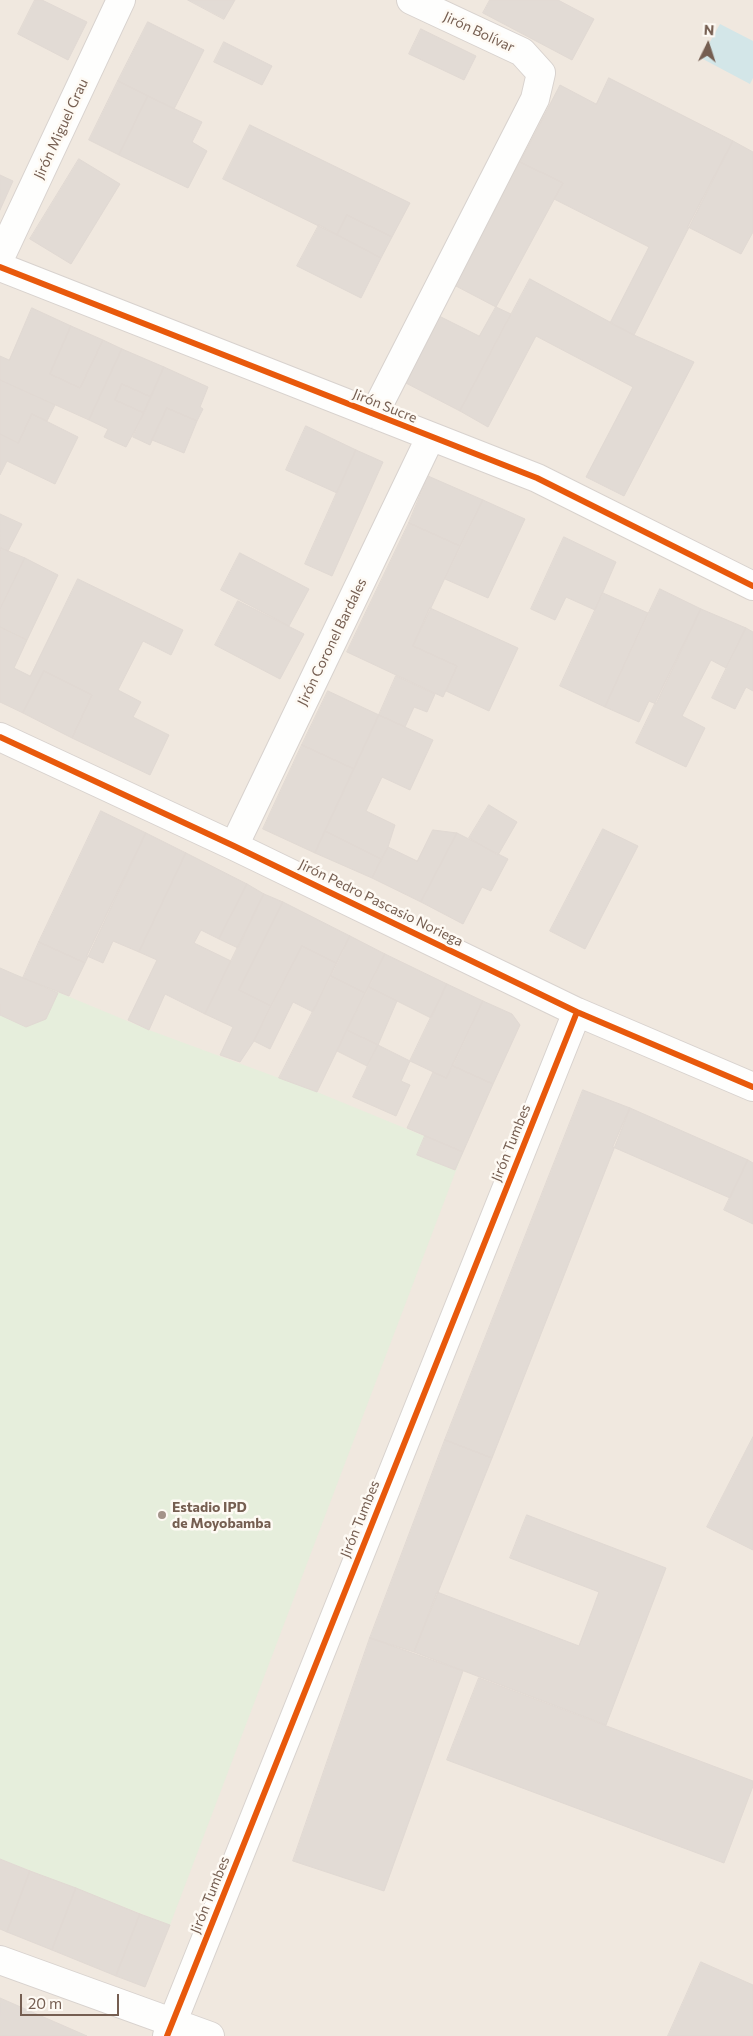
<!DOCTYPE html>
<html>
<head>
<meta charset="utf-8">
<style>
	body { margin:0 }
	#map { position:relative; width:753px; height:2036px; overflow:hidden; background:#f8f5f0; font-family:Commissioner,sans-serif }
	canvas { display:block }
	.north { position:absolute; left:683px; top:20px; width:50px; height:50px; -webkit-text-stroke:4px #fefaf4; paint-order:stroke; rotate:4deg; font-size:14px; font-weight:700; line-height:20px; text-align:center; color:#755e51 }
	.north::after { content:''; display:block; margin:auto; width:18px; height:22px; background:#755e51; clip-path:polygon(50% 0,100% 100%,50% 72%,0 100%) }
	.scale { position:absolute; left:20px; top:1994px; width:99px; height:22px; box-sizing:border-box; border:2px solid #755e51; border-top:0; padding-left:6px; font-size:15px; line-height:18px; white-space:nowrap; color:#755e51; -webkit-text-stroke:4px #fefaf4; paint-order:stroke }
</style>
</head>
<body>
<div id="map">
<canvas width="753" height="2036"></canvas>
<div class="north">N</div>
<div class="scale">20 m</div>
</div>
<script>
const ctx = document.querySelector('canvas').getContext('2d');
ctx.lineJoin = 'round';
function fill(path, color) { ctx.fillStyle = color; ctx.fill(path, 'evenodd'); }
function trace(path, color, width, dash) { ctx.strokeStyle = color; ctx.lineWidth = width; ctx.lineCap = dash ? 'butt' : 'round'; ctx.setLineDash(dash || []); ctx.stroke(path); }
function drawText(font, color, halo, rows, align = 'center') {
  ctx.font = font + ' Commissioner,sans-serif'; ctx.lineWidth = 5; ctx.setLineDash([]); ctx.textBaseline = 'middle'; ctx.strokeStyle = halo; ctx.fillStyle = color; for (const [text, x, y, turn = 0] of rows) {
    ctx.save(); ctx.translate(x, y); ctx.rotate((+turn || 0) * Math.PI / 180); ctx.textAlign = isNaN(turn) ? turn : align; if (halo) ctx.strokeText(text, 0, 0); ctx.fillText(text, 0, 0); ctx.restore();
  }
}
const residential = new Path2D(`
	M 0,0 L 753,0 L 753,2036 L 0,2036 Z`);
const green = new Path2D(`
	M 0,968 L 149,1030 L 317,1092 L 463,1152 L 170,1925 L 0,1859 Z`);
const water = new Path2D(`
	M 720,24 L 753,41 L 753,78 L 750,84 L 701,58 Z`);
const building = new Path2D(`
	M 35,0 L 42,0 L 87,22 L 68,60 L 18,34 Z
	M 188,0 L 235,0 L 224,19 Z
	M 490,0 L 558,0 L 594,19 L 572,60 L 483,13 Z
	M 148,22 L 204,50 L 174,109 L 118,81 Z
	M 421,29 L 476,56 L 464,80 L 409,54 Z
	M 224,42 L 272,66 L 262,85 L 214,62 Z
	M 609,78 L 733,141 L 634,335 L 610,323 L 649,247 L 554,199 L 563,183 L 520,162 L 560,85 L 596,104 Z
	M 118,81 L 148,96 L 119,155 L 89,140 Z
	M 148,96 L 202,122 L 192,142 L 207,151 L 188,188 L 119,155 Z
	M 250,125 L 410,203 L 392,237 L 347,215 L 337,235 L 223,179 Z
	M 733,141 L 753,152 L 753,232 L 741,254 L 688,227 Z
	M 79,159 L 120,184 L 71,264 L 30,239 Z
	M 520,162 L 563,183 L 496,307 L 454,285 Z
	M 0,175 L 13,181 L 0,210 Z
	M 347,215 L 392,237 L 381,258 L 337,235 Z
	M 319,225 L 381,258 L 361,298 L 297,266 Z
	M 530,279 L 634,335 L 694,362 L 624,496 L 586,477 L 633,387 L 536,336 L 488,427 L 460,411 Z
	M 496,307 L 511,314 L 460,411 L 402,381 L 437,315 L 479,336 Z
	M 32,308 L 71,326 L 50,374 L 80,388 L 103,340 L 122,349 L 89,420 L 0,380 L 0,356 L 9,360 Z
	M 71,326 L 103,340 L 80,388 L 50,374 Z
	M 122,349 L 164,367 L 151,397 L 122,384 L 115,400 L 144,413 L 126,447 L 104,437 L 108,429 L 89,420 Z
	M 164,367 L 208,387 L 200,407 L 203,409 L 197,421 L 167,408 L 150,445 L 133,437 Z
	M 0,380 L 55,405 L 47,421 L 32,414 L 18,443 L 0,434 Z
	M 122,384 L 151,397 L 144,413 L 115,400 Z
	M 167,408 L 197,421 L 184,453 L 152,440 Z
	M 32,414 L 78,437 L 55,484 L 7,461 L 0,475 L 0,434 L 18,443 Z
	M 306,426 L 356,450 L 337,493 L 286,470 Z
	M 356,450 L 383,462 L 332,576 L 305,564 Z
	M 428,476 L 483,500 L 460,546 L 409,523 Z
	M 483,500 L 525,519 L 488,598 L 445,579 Z
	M 0,514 L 22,524 L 8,551 L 1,548 L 0,551 Z
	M 409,523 L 460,546 L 413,646 L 457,666 L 443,697 L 347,652 Z
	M 564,537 L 616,562 L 595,610 L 566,597 L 555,620 L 531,609 Z
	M 1,548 L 25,558 L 0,609 L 0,551 Z
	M 240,553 L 309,589 L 289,626 L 221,590 Z
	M 25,558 L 58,575 L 27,640 L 0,627 L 0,609 Z
	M 78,579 L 183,630 L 171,655 L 143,641 L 118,690 L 141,702 L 133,717 L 169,735 L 150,775 L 72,738 L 92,695 L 44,671 L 23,713 L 0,702 L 0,627 L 27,640 L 14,668 L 30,676 Z
	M 660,589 L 701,609 L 656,704 L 649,701 L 639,722 L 605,707 Z
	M 603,593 L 648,613 L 605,707 L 560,686 Z
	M 238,601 L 304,634 L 280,679 L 215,645 Z
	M 430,608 L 518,648 L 489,711 L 446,691 L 457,666 L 413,646 Z
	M 701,609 L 746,628 L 726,668 L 711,660 L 682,716 L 705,728 L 686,767 L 636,743 Z
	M 746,628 L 753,632 L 753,691 L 746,687 L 735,709 L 712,698 Z
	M 44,671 L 92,695 L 72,738 L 23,713 Z
	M 396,676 L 435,694 L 427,712 L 414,707 L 405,727 L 379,715 Z
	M 328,691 L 379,715 L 354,769 L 302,745 Z
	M 379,715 L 433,740 L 410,790 L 382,777 L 366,811 L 395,825 L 388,847 L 381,859 L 325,831 Z
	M 302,745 L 354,769 L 315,853 L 263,829 Z
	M 489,805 L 517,822 L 498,855 L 469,838 Z
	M 101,811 L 146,833 L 85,963 L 39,942 Z
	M 603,829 L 638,846 L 585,949 L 550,931 Z
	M 433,830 L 457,833 L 421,902 L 372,878 L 388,847 L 417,861 Z
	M 325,831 L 381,859 L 372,878 L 315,853 Z
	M 146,833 L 186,853 L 139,952 L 113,941 L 103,963 L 87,956 Z
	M 457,833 L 508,859 L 491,891 L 482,887 L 463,924 L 421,902 Z
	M 186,853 L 247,884 L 219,939 L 201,930 L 194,943 L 231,961 L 205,1014 L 165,994 L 149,1030 L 128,1020 L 157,960 L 139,952 Z
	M 247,884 L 264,894 L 238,948 L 219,939 Z
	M 264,894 L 283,902 L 239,990 L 271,1006 L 254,1041 L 240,1062 L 220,1055 L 233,1027 L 205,1014 Z
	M 283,902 L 350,936 L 336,963 L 302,946 L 271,1006 L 239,990 Z
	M 350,936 L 385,954 L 365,993 L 331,976 Z
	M 39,942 L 85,963 L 69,996 L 23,978 Z
	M 302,946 L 336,963 L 313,1012 L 293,1002 L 270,1049 L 254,1041 Z
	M 385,954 L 447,984 L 431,1018 L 369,987 Z
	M 0,968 L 58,993 L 46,1019 L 26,1027 L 0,1015 Z
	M 331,976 L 365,993 L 317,1092 L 279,1078 Z
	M 447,984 L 483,1001 L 446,1078 L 410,1061 Z
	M 369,987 L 397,1001 L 378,1045 L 347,1030 Z
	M 483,1001 L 512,1014 L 520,1025 L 493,1084 L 453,1066 Z
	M 347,1030 L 378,1045 L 367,1066 L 337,1051 Z
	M 378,1045 L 410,1061 L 401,1081 L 410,1085 L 396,1116 L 353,1097 Z
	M 453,1066 L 493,1084 L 463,1152 L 407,1128 L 433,1072 L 446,1078 Z
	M 583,1090 L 630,1108 L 492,1458 L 445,1440 Z
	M 630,1108 L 748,1160 L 730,1198 L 613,1147 Z
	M 425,1136 L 463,1152 L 455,1170 L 417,1155 Z
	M 748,1160 L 753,1163 L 753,1224 L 724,1210 Z
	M 753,1437 L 753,1550 L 707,1527 Z
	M 445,1440 L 492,1458 L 414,1652 L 370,1638 Z
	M 527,1515 L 666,1568 L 606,1725 L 414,1652 L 437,1592 L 579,1646 L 599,1592 L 510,1558 Z
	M 370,1638 L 463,1671 L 384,1891 L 293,1861 Z
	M 479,1678 L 753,1781 L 753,1786 L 724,1863 L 447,1760 Z
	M 0,1859 L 30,1871 L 7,1932 L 0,1929 Z
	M 30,1871 L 76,1888 L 52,1950 L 7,1932 Z
	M 76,1888 L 140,1914 L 116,1976 L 52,1950 Z
	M 140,1914 L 170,1925 L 145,1987 L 116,1976 Z
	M 701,1962 L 753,1985 L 753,2036 L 668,2036 Z
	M 0,1998 L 87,2036 L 0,2036 Z`);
const minor = new Path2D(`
	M 0,258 L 121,0
	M 0,267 L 537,478 L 753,586
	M 374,414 L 535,99 L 541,73 L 522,52 L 411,0
	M 0,737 L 234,846 L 577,1012 L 753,1087
	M 234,846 L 430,438
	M 0,1960 L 210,2036
	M 167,2036 L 577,1012`);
const cycleway = new Path2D(`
	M 0,267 L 537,478 L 753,586
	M 0,737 L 234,846 L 577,1012 L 753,1087
	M 167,2036 L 577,1012`);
const markers = [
	[162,1515,5,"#a39389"]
];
const streetNames = [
	["Jirón Bolívar",479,32,25],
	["Jirón Miguel Grau",61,129,-65],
	["Jirón Sucre",385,406,22],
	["Jirón Coronel Bardales",332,642,-64],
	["Jirón Pedro Pascasio Noriega",381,903,26],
	["Jirón Tumbes",511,1143,-68],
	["Jirón Tumbes",360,1519,-68],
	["Jirón Tumbes",210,1895,-68]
];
const poiNames = [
	["Estadio IPD",172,1507],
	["de Moyobamba",172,1523]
];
fill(residential, '#f0e8df');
fill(green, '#e6eedc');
fill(water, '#d3e6e8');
fill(building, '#e2dbd5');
trace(building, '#e1d9d3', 1);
trace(minor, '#d8d2ce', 30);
trace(minor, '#fefefd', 28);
trace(cycleway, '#e8590c', 6);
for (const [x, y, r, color] of markers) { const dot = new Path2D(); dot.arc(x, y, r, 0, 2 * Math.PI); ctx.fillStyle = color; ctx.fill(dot); trace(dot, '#fefaf4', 2); }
drawText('14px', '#755e51', '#fefaf4', streetNames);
drawText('bold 14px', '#755e51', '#fefaf4', poiNames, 'left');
</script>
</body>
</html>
